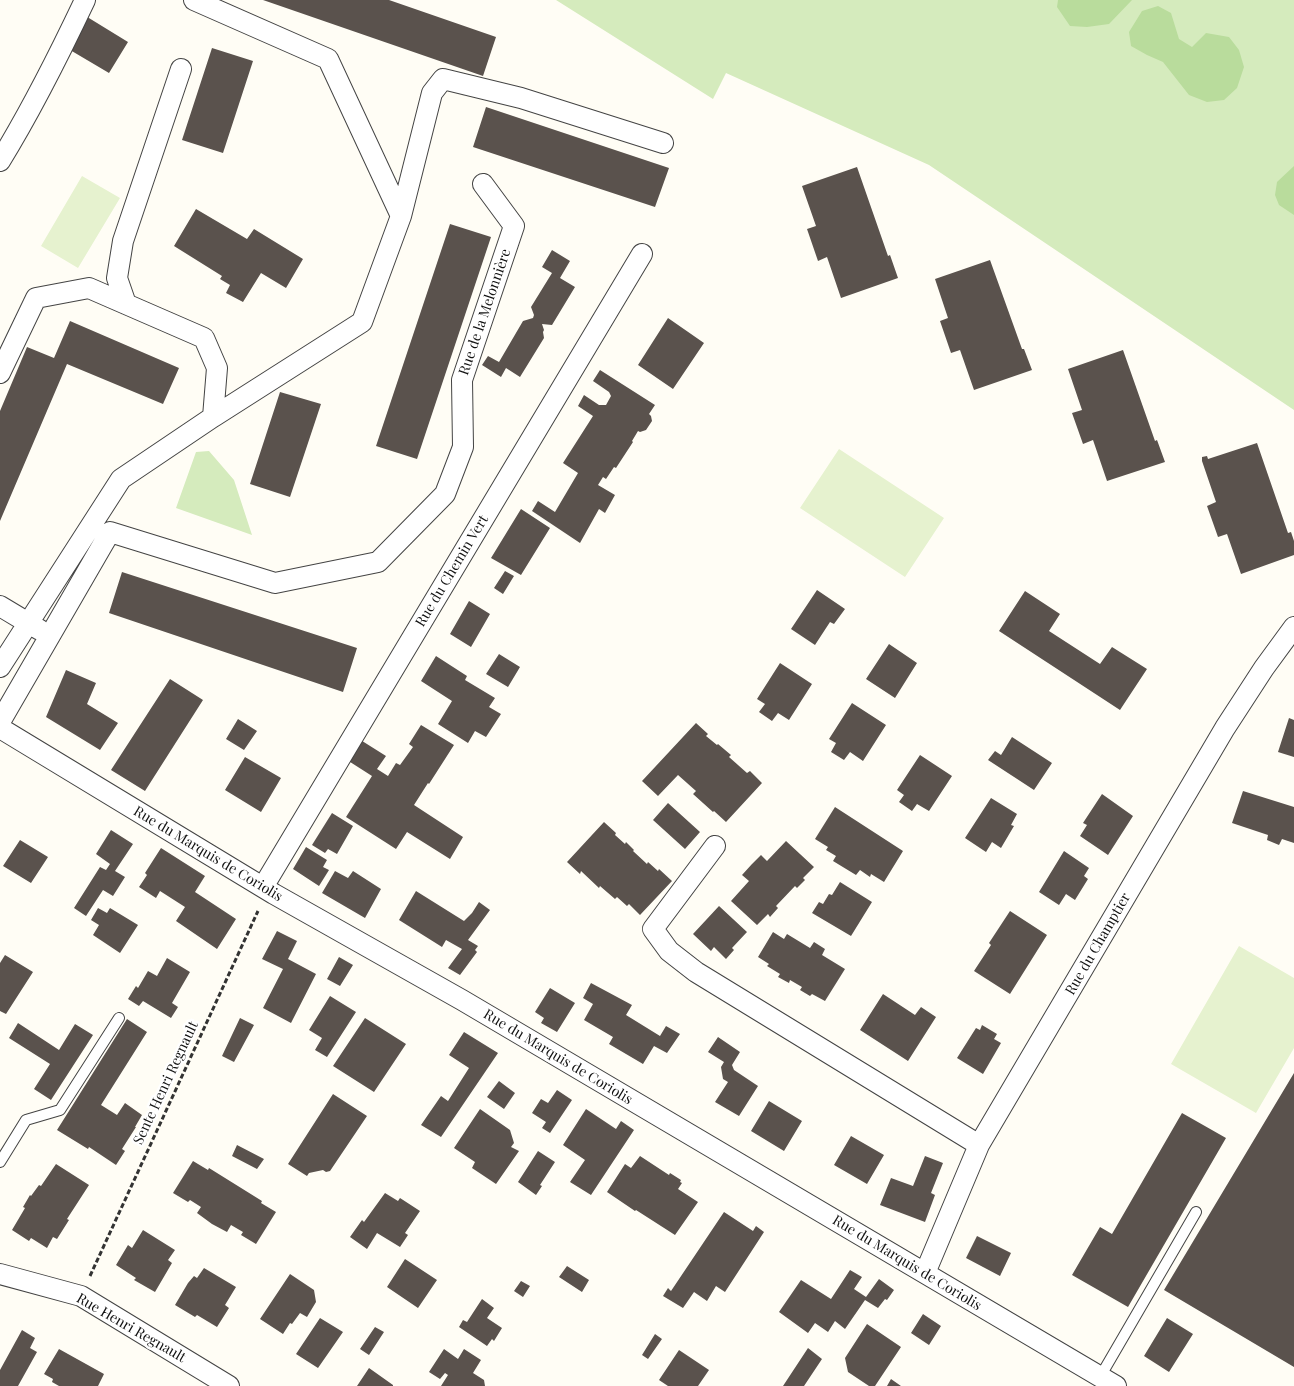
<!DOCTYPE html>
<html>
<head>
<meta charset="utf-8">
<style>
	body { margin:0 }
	canvas { display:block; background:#fffdf5 }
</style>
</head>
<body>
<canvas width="1294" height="1386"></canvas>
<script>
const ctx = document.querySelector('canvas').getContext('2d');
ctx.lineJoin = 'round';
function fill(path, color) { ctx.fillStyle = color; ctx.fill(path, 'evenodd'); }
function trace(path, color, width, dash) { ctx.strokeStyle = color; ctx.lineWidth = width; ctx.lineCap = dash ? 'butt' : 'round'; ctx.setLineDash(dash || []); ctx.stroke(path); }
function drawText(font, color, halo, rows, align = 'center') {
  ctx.font = font + ' "Playfair Display",serif'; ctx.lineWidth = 5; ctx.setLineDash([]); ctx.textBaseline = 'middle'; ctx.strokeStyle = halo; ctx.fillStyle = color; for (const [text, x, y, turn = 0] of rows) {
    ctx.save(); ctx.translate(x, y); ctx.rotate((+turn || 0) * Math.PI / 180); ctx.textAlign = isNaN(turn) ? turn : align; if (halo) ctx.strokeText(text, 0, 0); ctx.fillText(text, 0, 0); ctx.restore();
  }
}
const green = new Path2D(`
	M 556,0 L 1294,0 L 1294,410 L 929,165 L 726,73 L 713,99 Z
	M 209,451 L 234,480 L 252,535 L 176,508 L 196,452 Z`);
const forest = new Path2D(`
	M 1058,0 L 1132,0 L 1109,24 L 1087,27 L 1070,26 L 1057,7 Z
	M 1158,6 L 1171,13 L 1179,39 L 1192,47 L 1206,33 L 1229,37 L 1239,50 L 1244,67 L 1237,88 L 1224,100 L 1207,102 L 1189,95 L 1163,62 L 1147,55 L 1131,46 L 1129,32 L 1142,11 Z
	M 1294,166 L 1294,215 L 1279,205 L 1275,195 L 1277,182 Z`);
const pitch = new Path2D(`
	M 82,176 L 120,198 L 78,268 L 41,246 Z
	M 839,449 L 944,518 L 905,577 L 800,508 Z
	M 1239,946 L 1294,978 L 1294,1048 L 1256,1113 L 1171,1064 Z`);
const building = new Path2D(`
	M 263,0 L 389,0 L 496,37 L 483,76 Z
	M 84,15 L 128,42 L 109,73 L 65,47 Z
	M 212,48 L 253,61 L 223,153 L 182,140 Z
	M 486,107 L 669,168 L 655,207 L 473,147 Z
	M 857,167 L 888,256 L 890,255 L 898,278 L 841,298 L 827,257 L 818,261 L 807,229 L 816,226 L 802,186 Z
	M 196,209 L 247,239 L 254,229 L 303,259 L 286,288 L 261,273 L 243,302 L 226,293 L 230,285 L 220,279 L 222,276 L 174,246 Z
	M 450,224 L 491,237 L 417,459 L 376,446 Z
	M 552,250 L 570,261 L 560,278 L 575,287 L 552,325 L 542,324 L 544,330 L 543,332 L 544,338 L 520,377 L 506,368 L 501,377 L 482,365 L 488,356 L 499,362 L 523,321 L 533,318 L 534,315 L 531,307 L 552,273 L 542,267 Z
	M 990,260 L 1022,349 L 1024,349 L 1032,370 L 974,390 L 960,350 L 951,353 L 940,321 L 948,318 L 935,279 Z
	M 668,318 L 704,343 L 673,389 L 638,365 Z
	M 70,321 L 179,368 L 163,404 L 67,364 L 0,521 L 0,411 L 27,347 L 54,358 Z
	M 1123,350 L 1155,441 L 1157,440 L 1165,462 L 1107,481 L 1093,440 L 1083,444 L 1072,413 L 1082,410 L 1068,369 Z
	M 600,370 L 655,405 L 649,414 L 651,416 L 652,421 L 646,430 L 640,432 L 638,431 L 632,441 L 633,442 L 616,468 L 614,467 L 606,479 L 603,477 L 598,485 L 615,495 L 605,513 L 599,509 L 580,543 L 532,511 L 538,501 L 555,512 L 578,473 L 563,463 L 593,416 L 578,406 L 584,395 L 599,405 L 606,405 L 611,396 L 609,392 L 593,381 Z
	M 280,392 L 321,404 L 290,497 L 250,484 Z
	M 1257,443 L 1288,533 L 1291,532 L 1294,541 L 1294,555 L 1241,574 L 1227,534 L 1218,537 L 1207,506 L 1216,502 L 1202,461 L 1202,457 L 1207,456 L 1208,459 Z
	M 521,509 L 550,528 L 521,575 L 491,558 Z
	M 505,571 L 514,576 L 503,594 L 494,588 Z
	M 122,572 L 357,648 L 343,692 L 109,613 Z
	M 817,590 L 845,609 L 834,624 L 830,622 L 815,645 L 791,629 Z
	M 1025,591 L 1060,614 L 1049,631 L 1100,664 L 1112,647 L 1147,669 L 1120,710 L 999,631 Z
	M 469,601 L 490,614 L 471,647 L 450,634 Z
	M 889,644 L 917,663 L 895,698 L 866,679 Z
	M 499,654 L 520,667 L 508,687 L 486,674 Z
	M 436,656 L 467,676 L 465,680 L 495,698 L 489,707 L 501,714 L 486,737 L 475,731 L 468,743 L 438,724 L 452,701 L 421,681 Z
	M 780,663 L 812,684 L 789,720 L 778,713 L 772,721 L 759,712 L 765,704 L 757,699 Z
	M 66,670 L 96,683 L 87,704 L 118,723 L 100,750 L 46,717 Z
	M 170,679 L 203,700 L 145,791 L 111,770 Z
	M 852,703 L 886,725 L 863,761 L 850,752 L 844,760 L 831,752 L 836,743 L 829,739 Z
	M 1289,718 L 1294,720 L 1294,757 L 1278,752 Z
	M 238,719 L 257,731 L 244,750 L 226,739 Z
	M 696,723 L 708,734 L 706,736 L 717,745 L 718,744 L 731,755 L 729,757 L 747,773 L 750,771 L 762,783 L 726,822 L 714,811 L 713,812 L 693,794 L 696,791 L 678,775 L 658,796 L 642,781 Z
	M 421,725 L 454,745 L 429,784 L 428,783 L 414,805 L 463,837 L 450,859 L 407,832 L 396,849 L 346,817 L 372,776 L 347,760 L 359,739 L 386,756 L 377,769 L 388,776 L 396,763 L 400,765 L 413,747 L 409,744 Z
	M 1012,737 L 1052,763 L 1034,790 L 988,760 L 995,751 L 1001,755 Z
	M 920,755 L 952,776 L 929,811 L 917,804 L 912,811 L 899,802 L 904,795 L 897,790 Z
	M 245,757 L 281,778 L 261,812 L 225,790 Z
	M 1243,791 L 1294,807 L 1294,843 L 1282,839 L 1279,845 L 1267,840 L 1268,835 L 1232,823 Z
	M 1102,794 L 1133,816 L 1108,855 L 1080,836 L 1087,825 L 1083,823 Z
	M 991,798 L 1017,814 L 1011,825 L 1014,826 L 1001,848 L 992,842 L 986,852 L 965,838 Z
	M 668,803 L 700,832 L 685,849 L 653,820 Z
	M 835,807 L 903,851 L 884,882 L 871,874 L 870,877 L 860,870 L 856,875 L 833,861 L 836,856 L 826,850 L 828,847 L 815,839 Z
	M 332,813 L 353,826 L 337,854 L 328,849 L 325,853 L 312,845 Z
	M 604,822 L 616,833 L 615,835 L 625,844 L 626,842 L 634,850 L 633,851 L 647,864 L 648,862 L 658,871 L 659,869 L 672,881 L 640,915 L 629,904 L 627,906 L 617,897 L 615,899 L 600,886 L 599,888 L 581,871 L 580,874 L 567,862 Z
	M 111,830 L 133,844 L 115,871 L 125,877 L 113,896 L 103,890 L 86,916 L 74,908 L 100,867 L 106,870 L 110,864 L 96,854 Z
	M 20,840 L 48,857 L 31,883 L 3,866 Z
	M 786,841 L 814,867 L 803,878 L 805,880 L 797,888 L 795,886 L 776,906 L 778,908 L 770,917 L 768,914 L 757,925 L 731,901 L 749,881 L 742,875 L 752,864 L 761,855 L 767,861 Z
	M 306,847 L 327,860 L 323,867 L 329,870 L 319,886 L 293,869 Z
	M 161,848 L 205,876 L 195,892 L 236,919 L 217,949 L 176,921 L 185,907 L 160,891 L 156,898 L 139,887 L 147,875 L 145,873 Z
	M 1064,851 L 1089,868 L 1084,876 L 1088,879 L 1075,900 L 1066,894 L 1059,905 L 1039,892 Z
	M 335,871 L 348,878 L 353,871 L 381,889 L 365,918 L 322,893 Z
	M 840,882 L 872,902 L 851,936 L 812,913 L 819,902 L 823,904 L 829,894 L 832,895 Z
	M 416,891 L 464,921 L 472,913 L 479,902 L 490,910 L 468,940 L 478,946 L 475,950 L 477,952 L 460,975 L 448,968 L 462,949 L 446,940 L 442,947 L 399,920 Z
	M 719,906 L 747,932 L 732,948 L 734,950 L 726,959 L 714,947 L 711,951 L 693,934 Z
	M 98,908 L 107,913 L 110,908 L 138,925 L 120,953 L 93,935 L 99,925 L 91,920 Z
	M 1010,911 L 1047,935 L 1010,994 L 974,971 L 991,945 L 989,943 Z
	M 277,931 L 297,941 L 288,959 L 316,974 L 291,1023 L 263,1008 L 283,969 L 262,959 Z
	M 773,932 L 784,939 L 787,934 L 810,948 L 814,942 L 825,949 L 822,955 L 845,969 L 825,1001 L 812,994 L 810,996 L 800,990 L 802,987 L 790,980 L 789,983 L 778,977 L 780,974 L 767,966 L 769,964 L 758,957 Z
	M 5,955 L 33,972 L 6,1014 L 0,1011 L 0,963 Z
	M 339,957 L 353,965 L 340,986 L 327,979 Z
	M 167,958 L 190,972 L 172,1003 L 178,1007 L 171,1018 L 143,1001 L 139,1006 L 128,999 L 136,986 L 138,988 L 148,971 L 157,976 Z
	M 591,983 L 632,1005 L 626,1015 L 660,1036 L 666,1026 L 680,1034 L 667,1053 L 654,1046 L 643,1064 L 609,1044 L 613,1037 L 584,1020 L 593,1004 L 583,998 Z
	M 550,988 L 575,1003 L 557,1032 L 541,1023 L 544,1018 L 535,1012 Z
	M 883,994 L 915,1015 L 921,1007 L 936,1017 L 908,1061 L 860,1030 Z
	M 330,996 L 356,1012 L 327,1057 L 315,1050 L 322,1038 L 309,1030 Z
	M 240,1018 L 254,1025 L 234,1062 L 222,1056 Z
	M 365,1018 L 406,1044 L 374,1092 L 333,1066 Z
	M 127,1019 L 147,1032 L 101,1105 L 117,1115 L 125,1103 L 142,1115 L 135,1127 L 136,1127 L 122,1149 L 125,1151 L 116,1165 L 89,1147 L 88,1149 L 57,1130 Z
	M 18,1023 L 59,1050 L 75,1024 L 93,1035 L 51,1100 L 34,1089 L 50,1064 L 9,1038 Z
	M 982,1025 L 997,1034 L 994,1039 L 1001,1043 L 983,1074 L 957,1058 L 976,1028 L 980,1030 Z
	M 464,1032 L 498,1053 L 441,1137 L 421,1125 L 441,1096 L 448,1101 L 469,1068 L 449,1055 Z
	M 718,1037 L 740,1052 L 732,1065 L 734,1070 L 758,1086 L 739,1116 L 715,1102 L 728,1082 L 723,1079 L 721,1067 L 724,1062 L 708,1052 Z
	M 1294,1073 L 1294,1367 L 1164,1290 Z
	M 499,1081 L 515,1093 L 504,1109 L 487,1097 Z
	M 557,1090 L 572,1100 L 550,1133 L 542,1128 L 546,1122 L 532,1113 L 541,1099 L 548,1103 Z
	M 333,1094 L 367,1116 L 330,1171 L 326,1172 L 323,1170 L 309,1173 L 307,1176 L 288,1164 Z
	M 769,1101 L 802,1121 L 784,1151 L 751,1131 Z
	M 480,1109 L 510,1130 L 514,1143 L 511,1147 L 519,1151 L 496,1184 L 472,1168 L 475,1162 L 454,1148 Z
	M 586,1109 L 616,1129 L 621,1121 L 634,1130 L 591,1195 L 570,1182 L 585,1160 L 563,1145 Z
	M 1182,1113 L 1226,1138 L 1128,1307 L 1072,1275 L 1100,1227 L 1112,1234 Z
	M 851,1136 L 884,1155 L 867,1184 L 834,1165 Z
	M 237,1145 L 264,1159 L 257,1169 L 232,1156 Z
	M 538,1151 L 555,1162 L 540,1185 L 542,1186 L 536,1195 L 518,1182 Z
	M 640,1156 L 669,1175 L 670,1173 L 681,1180 L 680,1182 L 682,1183 L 678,1189 L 698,1202 L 675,1235 L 636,1210 L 635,1211 L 607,1192 L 625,1164 L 631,1168 Z
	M 925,1156 L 943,1163 L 931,1193 L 935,1195 L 925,1222 L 880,1205 L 891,1178 L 913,1186 Z
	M 193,1161 L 208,1170 L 209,1168 L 262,1201 L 261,1203 L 276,1212 L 256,1244 L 241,1235 L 243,1232 L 231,1225 L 227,1232 L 212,1224 L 197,1213 L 201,1207 L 190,1200 L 188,1202 L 173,1193 Z
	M 56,1164 L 89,1185 L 67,1219 L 69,1220 L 57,1239 L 53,1237 L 47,1248 L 31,1238 L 29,1241 L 12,1230 L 25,1208 L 23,1207 L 30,1195 L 31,1196 L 39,1185 L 41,1186 Z
	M 385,1193 L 398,1201 L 400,1198 L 420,1211 L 405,1233 L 408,1235 L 400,1247 L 377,1233 L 367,1249 L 350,1237 L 362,1220 L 364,1222 Z
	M 724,1212 L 753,1231 L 756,1226 L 764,1232 L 725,1292 L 716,1286 L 707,1301 L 694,1292 L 683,1308 L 663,1296 L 668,1288 L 671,1291 Z
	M 143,1230 L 175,1250 L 168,1260 L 172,1263 L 155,1292 L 134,1280 L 136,1278 L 116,1265 L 128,1245 L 132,1248 Z
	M 977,1236 L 1011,1253 L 1000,1276 L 966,1258 Z
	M 405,1259 L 437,1280 L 418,1308 L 387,1287 Z
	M 567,1266 L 589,1280 L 582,1292 L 559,1277 Z
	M 204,1268 L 236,1287 L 225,1305 L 229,1308 L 217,1327 L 197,1315 L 195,1317 L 175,1305 L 188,1283 L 194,1276 L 197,1278 Z
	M 850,1270 L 862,1277 L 854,1289 L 866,1297 L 879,1279 L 894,1290 L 887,1300 L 885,1299 L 878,1308 L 865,1300 L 845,1329 L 835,1321 L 828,1332 L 815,1323 L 808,1333 L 779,1312 L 801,1280 L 831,1299 Z
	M 290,1274 L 314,1290 L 316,1302 L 307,1317 L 300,1313 L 292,1324 L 290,1323 L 283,1334 L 260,1319 Z
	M 521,1281 L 530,1286 L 523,1297 L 514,1291 Z
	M 482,1299 L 494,1308 L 487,1318 L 502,1328 L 494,1341 L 492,1339 L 487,1346 L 459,1327 L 463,1320 L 467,1322 Z
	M 923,1314 L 941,1326 L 929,1345 L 911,1333 Z
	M 320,1318 L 343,1332 L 318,1368 L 296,1354 Z
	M 1167,1318 L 1193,1334 L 1169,1372 L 1144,1356 Z
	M 867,1324 L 901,1347 L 875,1386 L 869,1386 L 848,1372 L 845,1358 Z
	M 375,1327 L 384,1332 L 369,1355 L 360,1349 Z
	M 22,1330 L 35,1338 L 30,1348 L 37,1352 L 18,1386 L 0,1386 L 0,1370 Z
	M 655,1334 L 662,1339 L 648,1359 L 642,1355 Z
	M 808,1348 L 822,1359 L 804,1386 L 783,1386 Z
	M 59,1349 L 104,1374 L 98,1386 L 59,1386 L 52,1382 L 53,1379 L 44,1374 Z
	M 444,1349 L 458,1359 L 464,1349 L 481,1360 L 473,1373 L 484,1380 L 485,1386 L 441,1386 L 448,1375 L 445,1373 L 440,1379 L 429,1372 Z
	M 679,1350 L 709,1370 L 698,1386 L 668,1386 L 659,1380 Z
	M 369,1368 L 393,1385 L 393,1386 L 357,1386 Z
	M 891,1379 L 901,1386 L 887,1386 Z`);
const path = new Path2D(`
	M 90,1276 L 258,911`);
const lane = new Path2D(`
	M 0,1162 L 26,1120 L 60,1110 L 119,1018
	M 1100,1377 L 1196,1212`);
const street = new Path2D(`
	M 0,161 C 32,109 59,55 85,0
	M 401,216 L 432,93 L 443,79 L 521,98 L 663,143
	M 126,304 L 117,278 L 123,241 L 181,69
	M 0,373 L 36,298 L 89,288 L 204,338 L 217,368 L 213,417
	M 0,606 L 40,630
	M 0,667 L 121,479 L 213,417 L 362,322 L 401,216 L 328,59 L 194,0
	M 0,722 L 110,532 L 275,583 L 378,562 L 445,494 L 463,447 L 462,380 L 514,226 L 483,184
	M 0,728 L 274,894 L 462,1000 L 1116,1386
	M 715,846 L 653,929 L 669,951 L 696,972 L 979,1145
	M 263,887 L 642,254
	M 925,1273 L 979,1145 L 1225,728 L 1264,668 L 1294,627
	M 0,1274 L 81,1296 L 229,1386`);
const streetNames = [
	["Rue de la Melonnière",485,312,-71],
	["Rue du Chemin Vert",452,571,-59],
	["Rue du Marquis de Coriolis",208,854,31],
	["Rue du Champtier",1098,944,-60],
	["Rue du Marquis de Coriolis",558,1057,31],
	["Sente Henri Regnault",166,1083,-65],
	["Rue du Marquis de Coriolis",907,1263,31],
	["Rue Henri Regnault",131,1328,30]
];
fill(green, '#d5ebbd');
fill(forest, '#b9dc9c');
fill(pitch, '#e6f2cf');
fill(building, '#5a524d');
trace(lane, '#444', 12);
trace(street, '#444', 22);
trace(path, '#333', 3, [5, 2.5]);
trace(lane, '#fff', 10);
trace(street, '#fff', 20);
drawText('14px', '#111', '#fff', streetNames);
</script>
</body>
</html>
